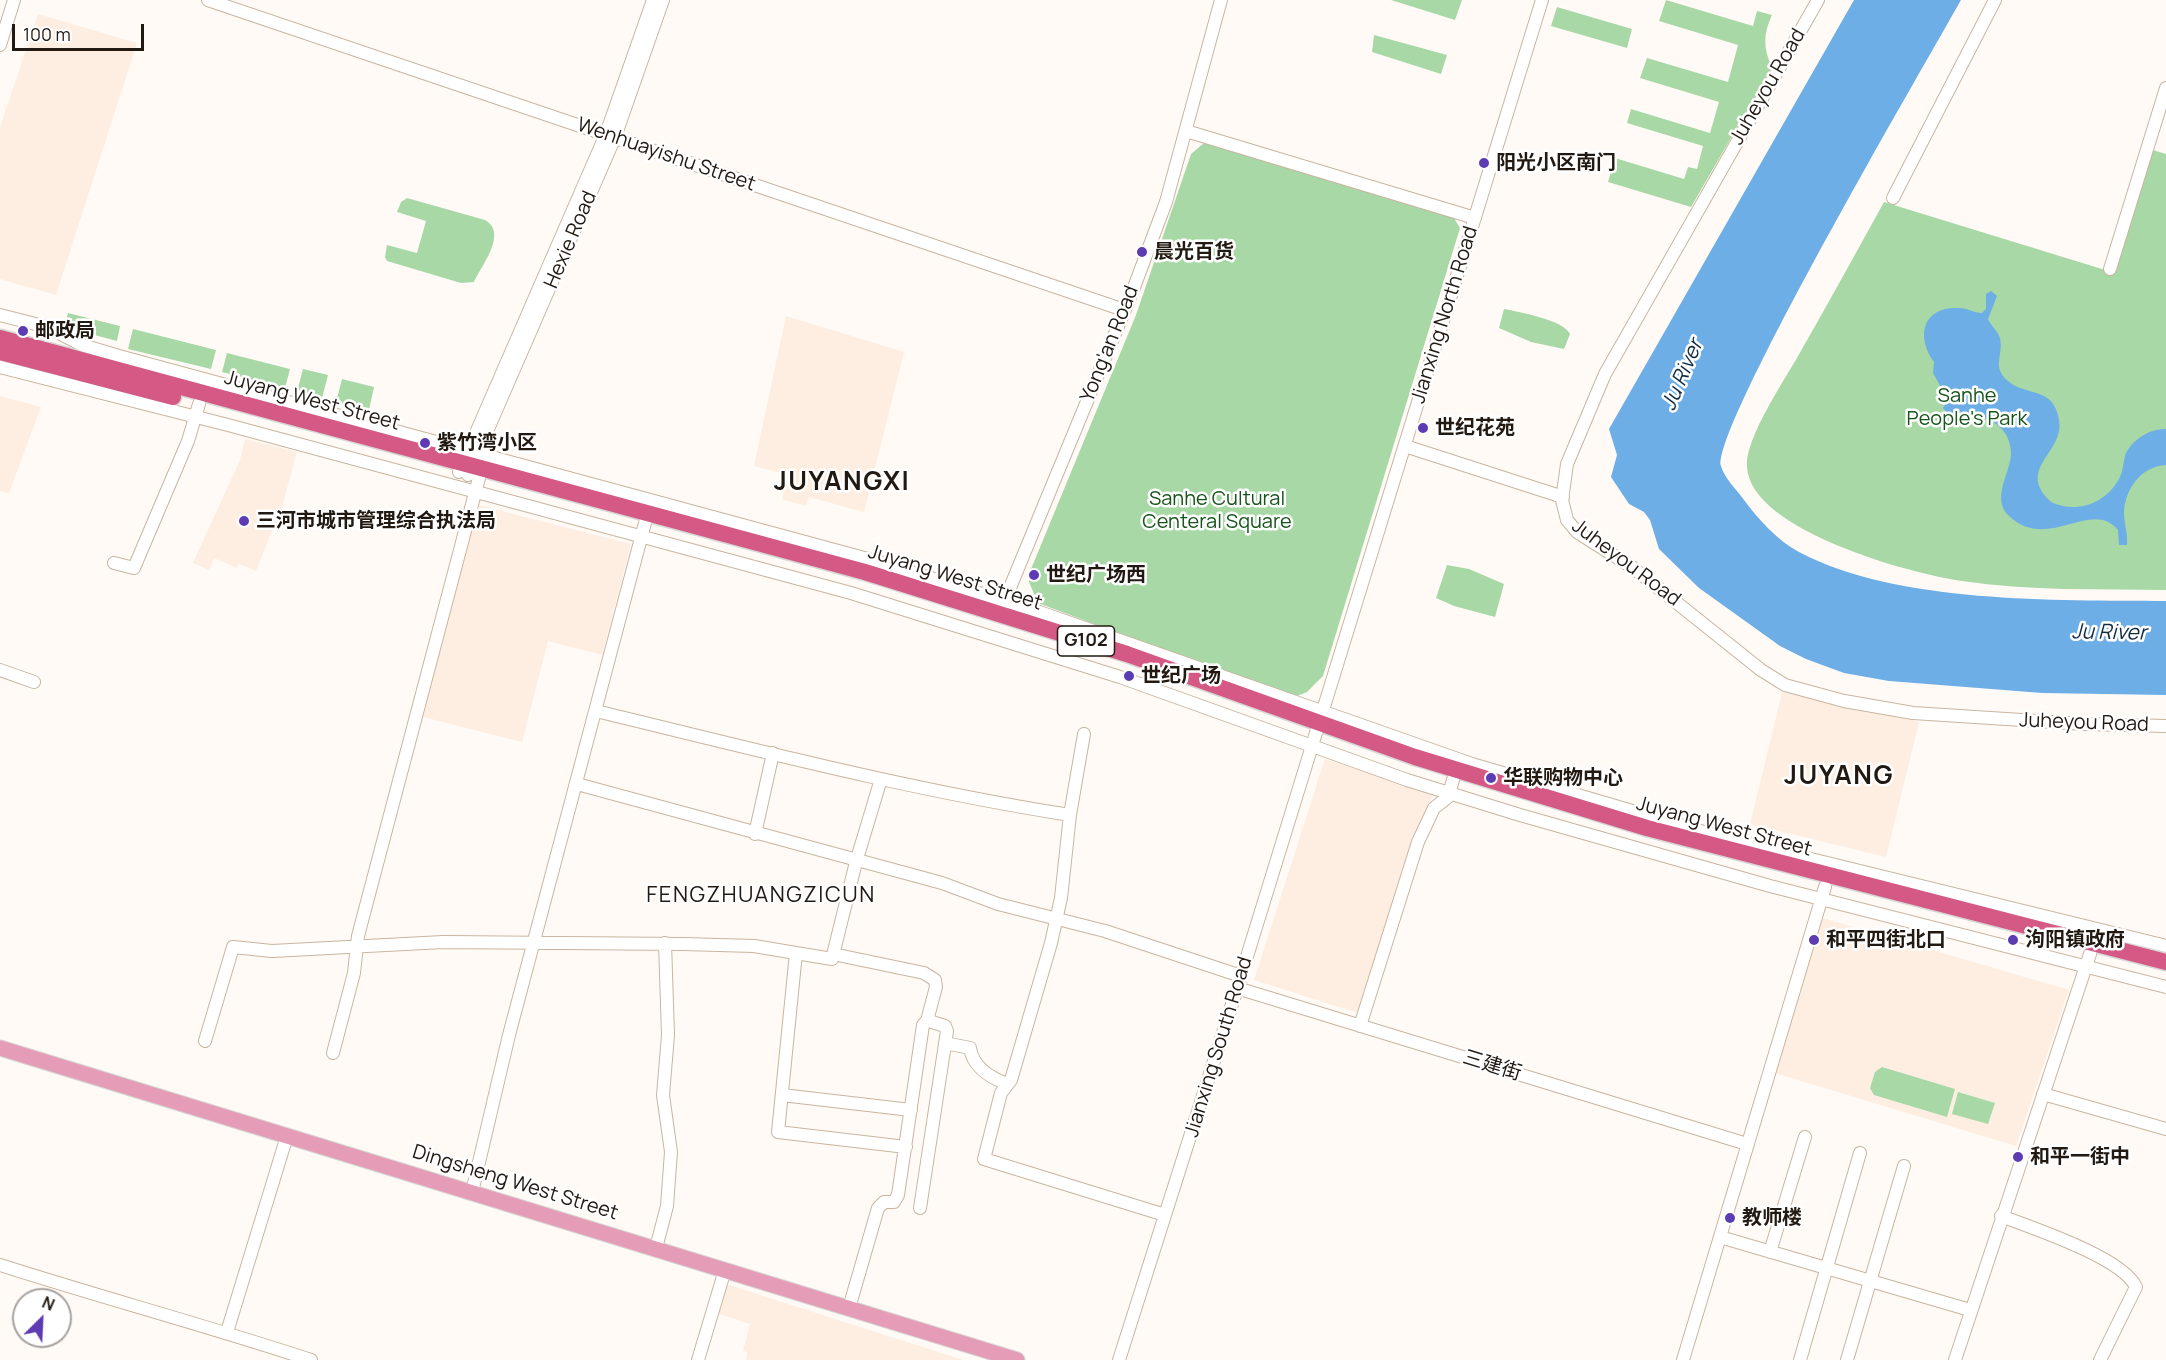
<!DOCTYPE html>
<html>
<head>
<meta charset="utf-8">
<style>
	body { margin:0 }
	#map { position:relative; width:2166px; height:1360px; overflow:hidden; background:#fffaf6; font-family:Manrope,sans-serif }
	canvas { display:block }
	.north { position:absolute; left:12px; top:1288px; width:60px; height:60px; box-sizing:border-box; background:#fff; border:2px solid #a6a3a0; border-radius:50%; rotate:24deg; font-size:16px; font-weight:700; line-height:24px; text-align:center; color:#211912 }
	.north::after { content:''; display:block; margin:auto; width:21px; height:27px; background:#5d3bb3; clip-path:polygon(50% 0,100% 100%,50% 72%,0 100%) }
	.scale { position:absolute; left:12px; top:24px; width:132px; height:27px; box-sizing:border-box; border:3px solid #211912; border-top:0; padding-left:8px; font-size:18px; line-height:21px; white-space:nowrap; color:#211912; -webkit-text-stroke:4px #fff; paint-order:stroke }
</style>
</head>
<body>
<div id="map">
<canvas width="2166" height="1360"></canvas>
<div class="north">N</div>
<div class="scale">100 m</div>
</div>
<script>
const ctx = document.querySelector('canvas').getContext('2d');
ctx.lineJoin = 'round';
function fill(path, color) { ctx.fillStyle = color; ctx.fill(path, 'evenodd'); }
function trace(path, color, width, dash) { ctx.strokeStyle = color; ctx.lineWidth = width; ctx.lineCap = dash ? 'butt' : 'round'; ctx.setLineDash(dash || []); ctx.stroke(path); }
function drawText(font, color, halo, rows, align = 'center') {
  ctx.font = font + ' Manrope,"Noto Sans SC",sans-serif'; ctx.lineWidth = 5; ctx.setLineDash([]); ctx.textBaseline = 'middle'; ctx.strokeStyle = halo; ctx.fillStyle = color; for (const [text, x, y, turn = 0] of rows) {
    ctx.save(); ctx.translate(x, y); ctx.rotate((+turn || 0) * Math.PI / 180); ctx.textAlign = isNaN(turn) ? turn : align; if (halo) ctx.strokeText(text, 0, 0); ctx.fillText(text, 0, 0); ctx.restore();
  }
}
const commercial = new Path2D(`
	M 38,14 L 137,43 L 56,295 L 0,279 L 0,127 Z
	M 786,316 L 904,352 L 864,512 L 809,497 L 806,506 L 782,499 L 788,475 L 754,466 Z
	M 0,396 L 41,407 L 9,493 L 0,491 Z
	M 245,439 L 297,452 L 283,503 L 256,571 L 239,564 L 237,568 L 214,558 L 209,570 L 193,563 L 240,460 Z
	M 478,505 L 631,544 L 602,655 L 548,641 L 522,742 L 423,717 Z
	M 1783,689 L 1919,722 L 1886,857 L 1750,824 Z
	M 1325,759 L 1433,794 L 1361,1014 L 1254,980 Z
	M 1823,918 L 2069,990 L 2016,1146 L 1775,1073 Z
	M 726,1284 L 963,1360 L 746,1360 L 747,1352 L 743,1351 L 750,1324 L 716,1313 Z`);
const green = new Path2D(`
	M 1391,0 L 1462,0 L 1455,20 Z
	M 1666,0 L 1753,26 L 1757,11 L 1772,15 C 1763,34 1763,49 1772,67 L 1691,207 L 1608,182 L 1615,158 L 1684,179 L 1688,167 L 1697,169 L 1703,146 L 1627,123 L 1631,109 L 1710,133 L 1719,102 L 1640,78 L 1647,58 L 1728,82 L 1738,45 L 1659,21 Z
	M 1557,7 L 1632,29 L 1627,48 L 1551,26 Z
	M 1374,35 L 1447,55 L 1441,74 L 1372,52 Z
	M 1204,143 L 1454,218 L 1460,228 L 1323,676 L 1307,692 L 1292,698 L 1038,603 L 1029,582 L 1031,569 L 1136,315 L 1191,154 Z
	M 2153,150 L 2166,154 L 2166,590 C 2098,589 2029,591 1962,581 C 1911,574 1750,530 1747,467 C 1745,437 1787,377 1802,349 C 1830,300 1857,251 1884,202 L 2115,273 Z
	M 407,198 L 485,220 C 508,233 482,265 474,282 L 461,283 L 387,261 L 385,257 L 387,245 L 417,253 L 426,221 L 397,212 L 401,202 Z
	M 1504,309 C 1519,312 1564,320 1570,334 L 1564,349 L 1531,342 L 1499,328 Z
	M 68,313 L 120,326 L 117,341 L 64,327 Z
	M 133,329 L 216,350 L 211,369 L 128,349 Z
	M 227,353 L 290,369 L 285,388 L 222,372 Z
	M 303,369 L 328,375 L 322,398 L 297,392 Z
	M 342,379 L 374,387 L 369,410 L 336,402 Z
	M 1447,565 L 1469,569 L 1504,584 L 1495,617 L 1454,606 L 1436,598 Z
	M 1882,1067 L 1955,1089 L 1947,1117 L 1874,1095 L 1870,1088 L 1875,1072 Z
	M 1958,1092 L 1995,1103 L 1988,1124 L 1952,1114 Z`);
const water = new Path2D(`
	M 1854,0 L 1961,0 C 1927,61 1713,426 1721,466 C 1724,478 1738,491 1744,500 C 1759,520 1777,540 1799,552 C 1897,604 2056,600 2166,601 L 2166,695 L 2042,693 L 1889,681 L 1844,673 L 1806,659 L 1780,646 L 1699,588 L 1659,549 L 1650,520 L 1644,512 L 1629,504 L 1611,477 L 1617,455 L 1609,429 Z
	M 1991,291 L 1997,296 L 1988,319 C 1991,326 1998,331 2000,338 C 2004,355 1991,367 2008,381 C 2027,397 2054,386 2059,420 C 2065,453 2015,468 2051,502 C 2076,514 2105,504 2119,479 C 2123,472 2123,464 2125,456 C 2130,441 2150,428 2166,429 L 2166,465 C 2142,466 2125,488 2124,513 C 2124,524 2128,533 2127,545 L 2119,545 L 2118,530 C 2091,497 2047,554 2008,515 C 1991,498 2011,472 2011,453 C 2010,419 1975,412 1949,415 L 1943,408 L 1948,400 L 1933,373 L 1934,362 C 1915,336 1923,306 1959,308 C 1967,308 1974,313 1982,313 L 1986,309 L 1986,294 Z`);
const minor = new Path2D(`
	M 208,0 L 1124,310
	M 1818,0 L 1605,374 L 1567,464 L 1562,500 L 1567,520 L 1577,532 L 1632,567 L 1761,670 L 1785,685 L 1844,701 L 1913,713 L 2084,724 L 2166,726
	M 0,45 L 14,0
	M 1186,131 L 1475,218
	M 1893,198 L 1995,0
	M 2110,269 L 2166,88
	M 0,315 L 47,327 L 82,345 L 119,356 L 879,562 L 1031,609 L 1472,764 L 1721,837 L 2166,946
	M 0,367 L 228,425 L 851,593 L 1120,677 L 1407,780 L 1520,815 L 1770,886 L 2166,987
	M 1405,446 L 1563,497
	M 459,472 L 606,134 L 653,0
	M 468,475 L 615,137 L 663,0
	M 114,563 L 134,568 L 188,441 L 199,404
	M 1002,607 L 1133,290 L 1166,202 L 1221,0
	M 0,670 L 34,682
	M 596,711 C 753,749 910,790 1070,815
	M 1084,734 L 1070,815 L 1061,898 L 1051,943 L 1011,1080 L 1001,1093 L 984,1159 L 1165,1215
	M 577,784 L 942,883 L 998,904 L 1105,931 L 1241,976
	M 755,834 L 773,753
	M 796,953 L 778,1132 L 906,1147
	M 833,954 L 924,973 L 935,980 L 936,987 L 928,1017 L 932,1022 L 945,1026 L 947,1031 L 920,1208
	M 1237,988 L 1747,1144
	M 1360,1026 L 1418,842 L 1434,808 L 1448,797 L 1453,780
	M 205,1041 L 233,947 L 272,951 L 443,942 L 683,944 L 754,946 L 832,959 L 856,862 L 881,779
	M 945,1043 L 970,1048 C 973,1067 989,1077 1007,1084
	M 333,1053 L 354,973 L 358,936 L 479,478
	M 2043,1094 L 2166,1129
	M 782,1095 L 911,1110
	M 472,1192 L 509,1035 L 645,523
	M 2001,1216 C 2033,1228 2123,1258 2136,1287 L 2100,1360
	M 1720,1237 L 1970,1310
	M 656,1248 L 667,1206 L 671,1152 L 663,1095 L 668,1035 L 665,943
	M 1770,1252 L 1805,1137
	M 0,1265 C 103,1298 208,1326 311,1360
	M 849,1308 L 878,1208 L 884,1202 L 894,1202 L 898,1195 L 923,1025 L 928,1019
	M 227,1332 L 287,1136
	M 698,1360 L 725,1270
	M 1119,1360 L 1241,976 L 1542,0
	M 1683,1360 L 1825,887
	M 1800,1360 L 1860,1153
	M 1847,1360 L 1904,1166
	M 1955,1360 L 2090,954`);
const major = new Path2D(`
	M 0,1048 L 1017,1360`);
const highway = new Path2D(`
	M 0,338 L 865,572 L 1127,654 L 1415,757 L 1647,828 L 2166,962
	M 0,352 L 173,397`);
const markers = [
	[1484,163,6,"#5d3bb3"],
	[1142,252,6,"#5d3bb3"],
	[23,331,6,"#5d3bb3"],
	[1423,428,6,"#5d3bb3"],
	[425,443,6,"#5d3bb3"],
	[244,521,6,"#5d3bb3"],
	[1034,575,6,"#5d3bb3"],
	[1129,676,6,"#5d3bb3"],
	[1491,778,6,"#5d3bb3"],
	[1814,940,6,"#5d3bb3"],
	[2013,940,6,"#5d3bb3"],
	[2018,1157,6,"#5d3bb3"],
	[1730,1218,6,"#5d3bb3"]
];
const shields = [
	[1086,641,57]
];
const shieldNames = [
	["G102",1086,641]
];
const streetNames = [
	["Juheyou Road",1768,87,-60],
	["Wenhuayishu Street",666,155,19],
	["Hexie Road",571,240,-67],
	["Jianxing North Road",1445,315,-73],
	["Yong'an Road",1110,344,-68],
	["Juyang West Street",312,401,15],
	["Juheyou Road",1626,563,37],
	["Juyang West Street",955,578,17],
	["Juheyou Road",2084,723,2],
	["Juyang West Street",1724,827,15],
	["Jianxing South Road",1219,1047,-73],
	["三建街",1492,1066,17],
	["Dingsheng West Street",515,1183,17]
];
const poiNames = [
	["阳光小区南门",1496,163],
	["晨光百货",1154,252],
	["邮政局",35,331],
	["世纪花苑",1435,428],
	["紫竹湾小区",437,443],
	["三河市城市管理综合执法局",256,521],
	["世纪广场西",1046,575],
	["世纪广场",1141,676],
	["华联购物中心",1503,778],
	["和平四街北口",1826,940],
	["泃阳镇政府",2025,940],
	["和平一街中",2030,1157],
	["教师楼",1742,1218]
];
const parkNames = [
	["Sanhe",1967,396],
	["People's Park",1967,419],
	["Sanhe Cultural",1217,499],
	["Centeral Square",1217,522]
];
const waterNames = [
	["Ju River",1683,375,-67],
	["Ju River",2109,633,1]
];
const quarterNames = [
	["FENGZHUANGZICUN",761,896]
];
const districtNames = [
	["JUYANGXI",842,483],
	["JUYANG",1839,777]
];
fill(commercial, '#fdeee1');
fill(green, '#a8d8a6');
fill(water, '#6daee7');
trace(minor, '#c9b5a0', 14);
trace(major, '#d7d6d4', 17);
trace(highway, '#d7d6d4', 19);
trace(minor, '#fff', 12);
trace(major, '#e59cb6', 15);
trace(highway, '#d45a85', 16);
for (const [x, y, r, color] of markers) { const dot = new Path2D(); dot.arc(x, y, r, 0, 2 * Math.PI); ctx.fillStyle = color; ctx.fill(dot); trace(dot, '#fff', 2); }
for (const [x, y, w] of shields) { const box = new Path2D(); box.roundRect(x - w / 2, y - 15, w, 30, 4.5); ctx.fillStyle = '#fff'; ctx.fill(box); trace(box, '#211912', 1.5); }
drawText('bold 18px', '#211912', null, shieldNames);
drawText('20px', '#211912', '#fff', streetNames);
drawText('bold 20px', '#211912', '#fff', poiNames, 'left');
drawText('20px', '#17541a', '#fff', parkNames);
drawText('italic 21px', '#112d45', '#fff', waterNames);
ctx.letterSpacing = '1.5px';
drawText('22px', '#211912', '#fff', quarterNames);
ctx.letterSpacing = '0px';
ctx.letterSpacing = '1.5px';
drawText('bold 26px', '#211912', '#fff', districtNames);
ctx.letterSpacing = '0px';
</script>
</body>
</html>
